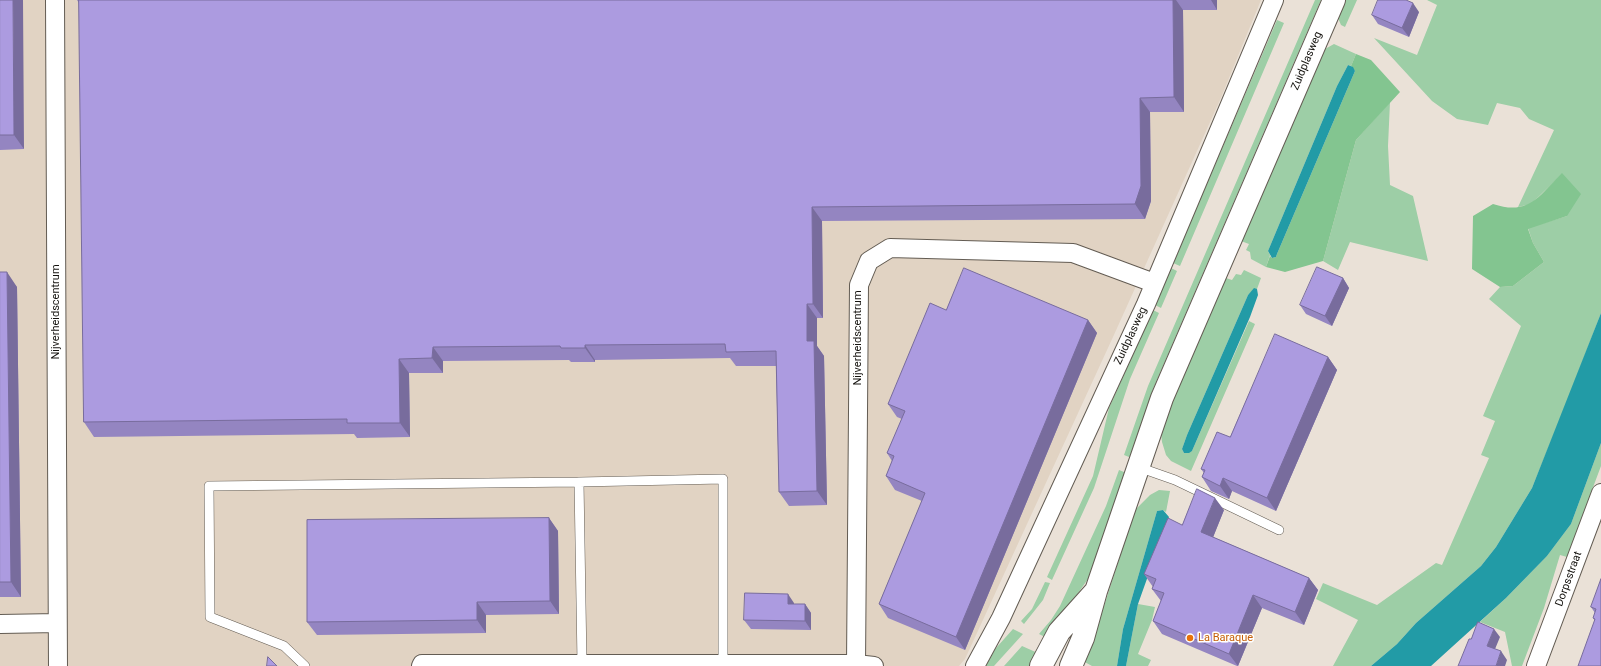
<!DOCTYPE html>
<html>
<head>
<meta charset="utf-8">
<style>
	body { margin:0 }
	canvas { display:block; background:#eae1d7 }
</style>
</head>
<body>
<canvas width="1601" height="666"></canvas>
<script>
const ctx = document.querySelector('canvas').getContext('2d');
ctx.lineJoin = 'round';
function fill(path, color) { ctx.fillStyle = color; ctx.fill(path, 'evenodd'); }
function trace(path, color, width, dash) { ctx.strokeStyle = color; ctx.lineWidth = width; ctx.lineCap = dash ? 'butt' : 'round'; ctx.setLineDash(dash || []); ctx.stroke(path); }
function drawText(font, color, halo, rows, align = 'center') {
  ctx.font = font + ' Roboto,sans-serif'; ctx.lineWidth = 3; ctx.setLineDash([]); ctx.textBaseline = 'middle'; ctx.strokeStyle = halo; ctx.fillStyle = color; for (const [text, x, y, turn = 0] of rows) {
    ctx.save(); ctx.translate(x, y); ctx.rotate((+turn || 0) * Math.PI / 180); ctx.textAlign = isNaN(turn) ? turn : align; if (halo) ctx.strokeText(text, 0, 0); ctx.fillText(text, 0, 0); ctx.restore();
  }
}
const built = new Path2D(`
	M 0,0 L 1261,0 L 1220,100 L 1113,337 L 965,659 L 959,666 L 0,666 Z`);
const green = new Path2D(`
	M 1315,0 L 1321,0 L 1153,389 L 1131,455 L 1129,457 L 1124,455 L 1148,386 Z
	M 1346,0 L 1357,0 L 1345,27 L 1341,25 L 1338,18 Z
	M 1427,0 L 1601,0 L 1601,313 L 1568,399 L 1532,488 L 1496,547 L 1481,566 L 1416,623 L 1397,644 L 1371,666 L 1333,666 L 1358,620 L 1316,599 L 1323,583 L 1377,605 L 1436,563 L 1442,565 L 1489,458 L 1481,455 L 1495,421 L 1483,416 L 1521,326 L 1489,299 L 1500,287 L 1513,286 L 1544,262 L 1533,243 L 1528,228 L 1567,216 L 1562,174 L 1531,204 L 1518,207 L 1554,130 L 1529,119 L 1520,108 L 1497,103 L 1488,125 L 1457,119 L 1432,101 L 1374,38 L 1417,55 L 1437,5 Z
	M 1277,20 L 1284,23 L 1180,266 L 1173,263 Z
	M 1334,44 L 1356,54 L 1351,66 L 1348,65 L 1337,86 L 1268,251 L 1270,255 L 1266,267 L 1251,259 L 1250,252 L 1246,250 L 1249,244 L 1241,241 L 1325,49 Z
	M 1390,102 L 1388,146 L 1390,185 L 1413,196 L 1428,261 L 1350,242 L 1338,270 L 1323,261 L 1356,140 Z
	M 1171,268 L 1177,271 L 1161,308 L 1155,305 Z
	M 1244,270 L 1261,278 L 1257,289 L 1254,289 L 1248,295 L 1187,435 L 1182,449 L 1184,453 L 1192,451 L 1249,321 L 1255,324 L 1191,471 L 1171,461 L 1166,455 L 1162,442 L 1161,433 L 1171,404 L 1226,278 L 1232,280 L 1236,274 L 1241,275 Z
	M 1153,310 L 1159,313 L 1130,379 L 1094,488 L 1052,580 L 1047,577 L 1093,476 L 1109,408 Z
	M 1601,443 L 1601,466 L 1567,557 L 1560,555 L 1544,608 L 1522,666 L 1512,666 L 1505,632 L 1480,622 L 1506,598 L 1547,556 L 1571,524 Z
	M 1119,470 L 1124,472 L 1124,475 L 1090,576 L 1047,638 L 1039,634 L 1051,620 L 1060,606 L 1106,506 Z
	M 1159,490 L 1170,491 L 1166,512 L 1163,510 L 1157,511 L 1123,629 L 1117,666 L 1092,666 L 1081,660 L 1104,606 L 1135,510 L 1150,495 Z
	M 1045,582 L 1050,583 L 1043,600 L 1024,624 L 1021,621 L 1032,609 Z
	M 1138,604 L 1155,607 L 1152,620 L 1138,654 L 1151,660 L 1148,666 L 1126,666 Z
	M 1013,629 L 1023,634 L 994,666 L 983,666 L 988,657 Z
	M 1022,646 L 1040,654 L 1035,666 L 1004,666 Z`);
const forest = new Path2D(`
	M 1356,54 L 1371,60 L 1400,92 L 1356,140 L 1323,261 L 1285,272 L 1266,267 L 1270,256 L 1272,258 L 1276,257 L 1277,254 L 1355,71 L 1351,66 Z
	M 1562,173 L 1581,194 L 1567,216 L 1528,229 L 1533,243 L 1544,262 L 1513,286 L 1500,287 L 1472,269 L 1473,216 L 1493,204 C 1529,216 1539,196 1562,173 Z`);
const water = new Path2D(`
	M 1348,65 L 1353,67 L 1355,71 L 1277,254 L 1276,257 L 1272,258 L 1268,251 L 1337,86 Z
	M 1254,288 L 1257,289 L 1258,295 L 1250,317 L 1192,451 L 1189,453 L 1184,453 L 1182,449 L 1187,435 L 1248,295 Z
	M 1601,313 L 1601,443 L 1571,524 L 1547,556 L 1506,598 L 1431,666 L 1371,666 L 1397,644 L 1416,623 L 1481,566 L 1496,547 L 1532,488 Z
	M 1163,510 L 1169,517 L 1138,604 L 1126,666 L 1117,666 L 1123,629 L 1157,511 Z`);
const service = new Path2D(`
	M 1138,467 L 1175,480 L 1279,530
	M 579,482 L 723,479 L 723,663
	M 305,666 L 284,646 L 210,617 L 209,486 L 579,482 L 582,663`);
const minor = new Path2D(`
	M 55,0 L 58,666
	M 0,624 L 57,623
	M 856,664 L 859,285 L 869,261 L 890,248 L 1073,253 L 1154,283
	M 421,666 L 422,664 L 856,664 L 874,666
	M 975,666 L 1001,618 L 1146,304 L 1274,0
	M 1536,666 L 1601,493`);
const secondary = new Path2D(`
	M 1041,666 L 1059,632 L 1094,593
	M 1071,666 L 1083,638 L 1096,591 L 1162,398 L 1334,0`);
const wall = new Path2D(`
	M 0,0 L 24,149 L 0,150 Z
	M 77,0 L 1217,0 L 1217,10 L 1183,10 L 1184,112 L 1150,112 L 1151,201 L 1145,219 L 822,221 L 823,318 L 817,318 L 817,346 L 824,356 L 827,505 L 789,506 L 779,492 L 776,366 L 736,366 L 730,358 L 595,360 L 595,362 L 571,362 L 569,360 L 443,361 L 443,373 L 409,373 L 410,437 L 357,438 L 354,434 L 94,437 L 84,422 L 79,3 Z
	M 1419,12 L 1409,37 L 1378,24 L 1372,15 Z
	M 0,272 L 17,287 L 21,597 L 0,597 Z
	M 1343,278 L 1349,288 L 1332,326 L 1306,314 L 1300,305 Z
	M 946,310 L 1088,320 L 1097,333 L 965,650 L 888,618 L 879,604 L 922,501 L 895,490 L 886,476 L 892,461 L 887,453 L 902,419 L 897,417 L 888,404 Z
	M 1328,357 L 1337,370 L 1276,511 L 1232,491 L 1229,499 L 1211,491 L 1202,477 L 1204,473 L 1201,469 L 1230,437 Z
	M 1224,510 L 1213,537 L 1309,578 L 1318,590 L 1304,625 L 1262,608 L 1238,666 L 1237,666 L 1162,634 L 1153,621 L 1161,601 L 1152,589 L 1153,587 L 1144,574 L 1182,525 Z
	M 549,518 L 558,531 L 559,614 L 486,615 L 486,633 L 317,635 L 307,622 Z
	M 1601,579 L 1595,621 L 1593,618 L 1595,613 L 1591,607 Z
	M 794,603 L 794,604 L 805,604 L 811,613 L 811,630 L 751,629 L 744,620 Z`);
const shadedWall = new Path2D(`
	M 13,0 L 23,0 L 24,149 L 14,135 Z
	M 1173,0 L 1176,0 L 1183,10 L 1184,112 L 1174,97 Z
	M 1211,0 L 1217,0 L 1217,10 Z
	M 1413,3 L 1419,12 L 1409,37 L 1402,28 Z
	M 1140,98 L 1150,112 L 1151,201 L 1145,219 L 1135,204 Z
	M 812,207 L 822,221 L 823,318 L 813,304 Z
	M 7,272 L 17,287 L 21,597 L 11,582 Z
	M 1343,278 L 1349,288 L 1332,326 L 1325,316 Z
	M 807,304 L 817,318 L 817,346 L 824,356 L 827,505 L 817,491 L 807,341 Z
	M 1088,320 L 1097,333 L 965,650 L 956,637 Z
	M 585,345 L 595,360 L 595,362 L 585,348 Z
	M 433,347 L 443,361 L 443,373 L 432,358 Z
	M 1328,357 L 1337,370 L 1276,511 L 1267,498 Z
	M 399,359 L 409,373 L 410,437 L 400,423 Z
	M 1223,478 L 1232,491 L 1229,499 L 1220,486 Z
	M 1215,498 L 1224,510 L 1210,545 L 1201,532 Z
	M 549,518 L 558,531 L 559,614 L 550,601 Z
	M 1309,578 L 1318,590 L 1304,625 L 1295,612 Z
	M 788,594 L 794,603 L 794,613 L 788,604 Z
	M 1253,595 L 1262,608 L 1238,666 L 1229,654 Z
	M 477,602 L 486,615 L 486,633 L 477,620 Z
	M 805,604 L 811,613 L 811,630 L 805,621 Z
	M 1494,629 L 1500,637 L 1493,654 L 1487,646 Z
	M 1501,651 L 1507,660 L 1505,666 L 1496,666 Z`);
const building = new Path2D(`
	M 0,0 L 13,0 L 14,135 L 0,135 Z
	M 79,0 L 1173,0 L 1174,97 L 1140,98 L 1141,186 L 1135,204 L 812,207 L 813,304 L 807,304 L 807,341 L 814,341 L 817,491 L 779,492 L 776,351 L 726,352 L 725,344 L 585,345 L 585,348 L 561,348 L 560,346 L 433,347 L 432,358 L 399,359 L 400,423 L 347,423 L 347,419 L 84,422 Z
	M 1378,0 L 1406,0 L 1413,3 L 1402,28 L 1372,15 Z
	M 1317,267 L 1343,278 L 1325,316 L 1300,305 Z
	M 964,268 L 1088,320 L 956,637 L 879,604 L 925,493 L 886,476 L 894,456 L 887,453 L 905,411 L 888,404 L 930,303 L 946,310 Z
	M 0,272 L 7,272 L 11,582 L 0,582 Z
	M 1275,334 L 1328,357 L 1267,498 L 1223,478 L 1220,486 L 1202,477 L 1205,470 L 1201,469 L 1217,432 L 1230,437 Z
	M 1197,489 L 1215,498 L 1201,532 L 1309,578 L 1295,612 L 1253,595 L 1229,654 L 1153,621 L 1164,593 L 1152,589 L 1156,579 L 1144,574 L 1168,518 L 1182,525 Z
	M 549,518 L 550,601 L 477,602 L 477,620 L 307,622 L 307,520 Z
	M 1601,579 L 1601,666 L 1578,666 L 1595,619 L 1593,618 L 1596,609 L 1591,607 Z
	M 745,593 L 788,594 L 788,604 L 805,604 L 805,621 L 744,620 Z
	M 1478,622 L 1494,629 L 1487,646 L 1501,651 L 1496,666 L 1458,666 L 1469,639 L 1471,639 Z
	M 268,657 L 277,666 L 267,666 Z`);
const markers = [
	[1190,638,4,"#e8710a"]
];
const streetNames = [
	["Zuidplasweg",1307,61,-67],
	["Nijverheidscentrum",56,312,-90],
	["Zuidplasweg",1131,336,-65],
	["Nijverheidscentrum",858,338,-90],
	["Dorpsstraat",1569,579,-70]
];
const foodNames = [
	["La Baraque",1198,638]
];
fill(built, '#e1d3c3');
fill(green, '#9dcea6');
fill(forest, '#83c590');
fill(water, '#229ba6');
trace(service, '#635c53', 10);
trace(minor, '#635c53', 20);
trace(secondary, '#635c53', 24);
trace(service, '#fff', 9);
trace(minor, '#fff', 18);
trace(secondary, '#fff', 22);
fill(wall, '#9485c1');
fill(shadedWall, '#786c9d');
fill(building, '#ac9be0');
trace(building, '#786c9d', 1);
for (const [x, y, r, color] of markers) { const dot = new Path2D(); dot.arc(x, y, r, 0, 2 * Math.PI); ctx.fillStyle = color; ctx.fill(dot); trace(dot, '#fff', 1.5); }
drawText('11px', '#15130f', '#fff', streetNames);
drawText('11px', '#c56008', '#fff', foodNames, 'left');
</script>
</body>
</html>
